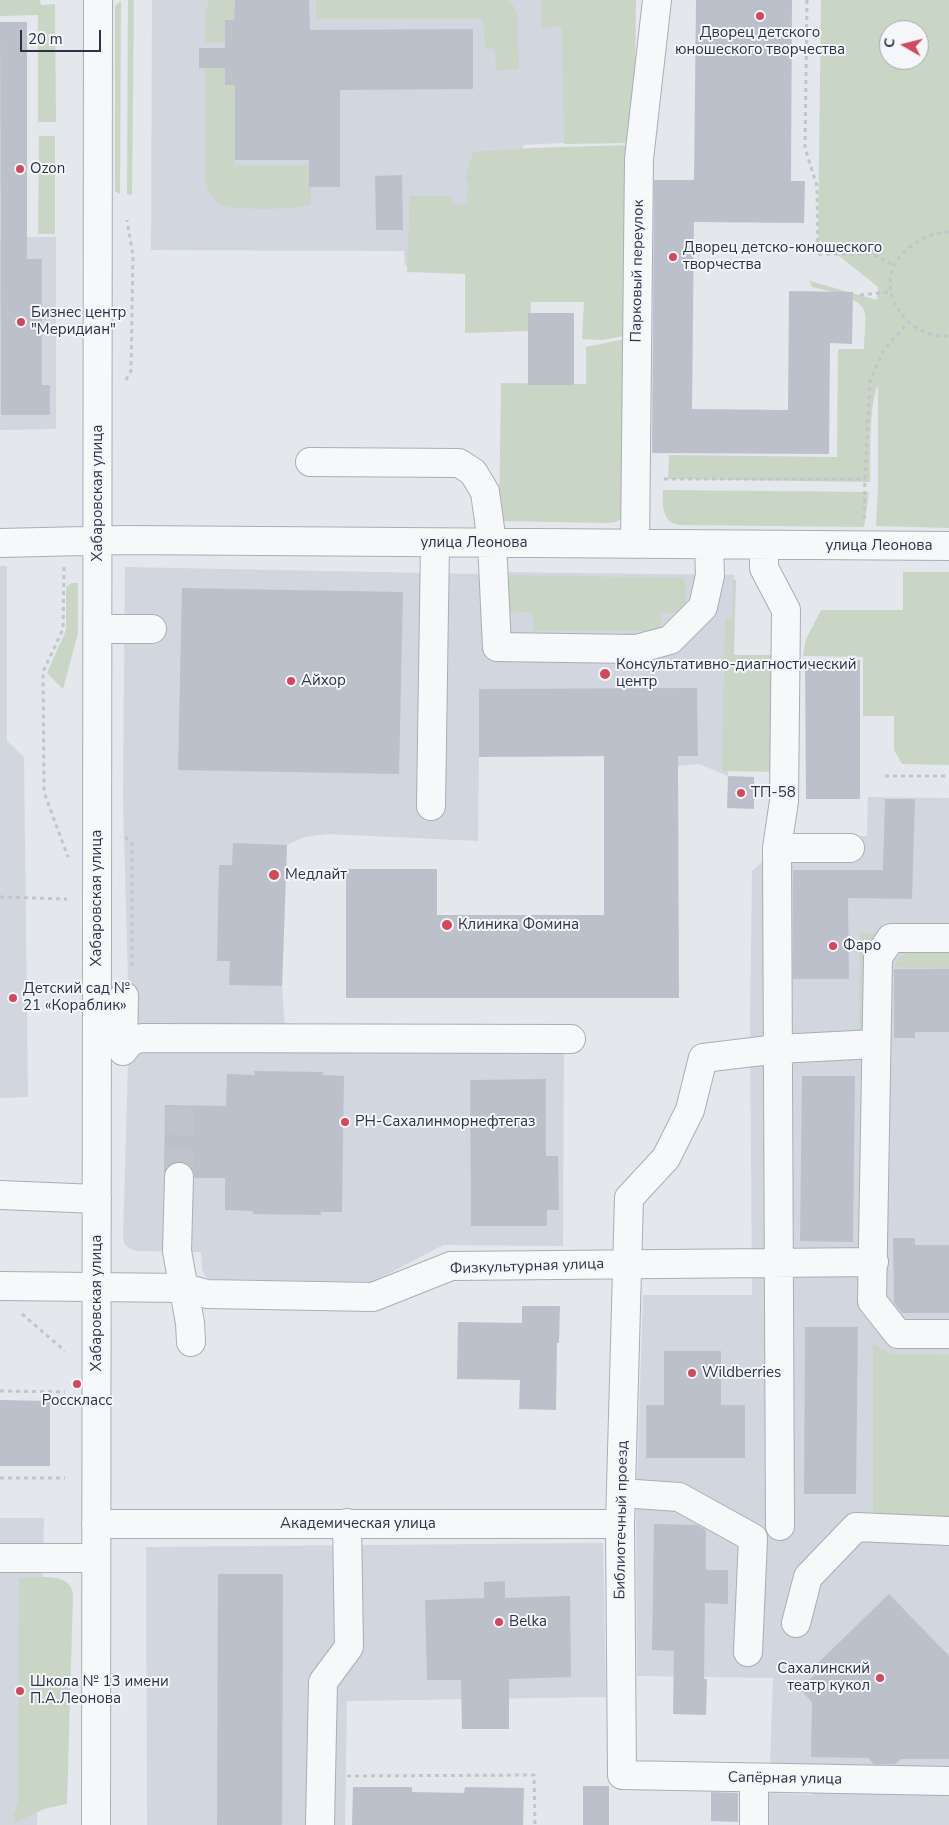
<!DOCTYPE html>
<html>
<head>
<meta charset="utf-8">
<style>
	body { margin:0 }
	#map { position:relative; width:949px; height:1825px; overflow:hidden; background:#e4e7ec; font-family:"Nunito Sans",sans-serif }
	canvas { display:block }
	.north { position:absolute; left:879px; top:20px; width:50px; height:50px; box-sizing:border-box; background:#f4f6f9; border:1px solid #a4a8b1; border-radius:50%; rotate:278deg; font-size:14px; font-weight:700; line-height:20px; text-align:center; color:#2b3445 }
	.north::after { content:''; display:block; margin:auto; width:18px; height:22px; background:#d1495b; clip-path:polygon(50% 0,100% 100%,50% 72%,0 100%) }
	.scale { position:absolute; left:20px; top:30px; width:81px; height:22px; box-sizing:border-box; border:2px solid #2b3445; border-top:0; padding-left:6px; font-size:15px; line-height:18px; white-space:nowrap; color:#2b3445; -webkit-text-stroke:4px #f4f6f9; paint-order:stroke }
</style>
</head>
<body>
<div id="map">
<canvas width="949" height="1825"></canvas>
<div class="north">С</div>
<div class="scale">20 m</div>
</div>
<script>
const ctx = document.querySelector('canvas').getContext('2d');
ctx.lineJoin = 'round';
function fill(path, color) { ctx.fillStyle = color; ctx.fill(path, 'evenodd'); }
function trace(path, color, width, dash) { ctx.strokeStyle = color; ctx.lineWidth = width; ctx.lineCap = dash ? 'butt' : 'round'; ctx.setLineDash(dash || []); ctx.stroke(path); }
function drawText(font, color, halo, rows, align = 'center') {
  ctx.font = font + ' "Nunito Sans",sans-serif'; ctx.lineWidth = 4; ctx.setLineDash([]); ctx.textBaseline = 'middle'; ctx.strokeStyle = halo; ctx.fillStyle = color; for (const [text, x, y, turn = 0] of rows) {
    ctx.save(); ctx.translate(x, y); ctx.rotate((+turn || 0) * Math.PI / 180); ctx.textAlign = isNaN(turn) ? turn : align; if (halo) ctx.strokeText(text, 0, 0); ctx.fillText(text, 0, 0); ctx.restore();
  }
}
const built = new Path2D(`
	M 152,0 L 621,0 L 620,140 L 523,145 L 523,225 L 456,270 L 405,265 L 404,251 L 151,250 Z
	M 0,237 L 56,237 L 56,429 L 0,430 Z
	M 0,566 L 7,566 L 7,741 L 24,757 L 28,1097 L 0,1098 Z
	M 125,567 L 480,574 L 493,572 L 734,575 L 728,776 L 699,764 L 664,767 L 662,756 L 479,757 L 478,841 L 328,834 L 304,837 L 287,845 L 282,986 L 286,1045 L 564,1046 L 563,1246 L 443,1245 L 373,1282 L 212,1279 L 207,1278 L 202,1270 L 201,1252 L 138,1251 L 131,1249 L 125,1245 L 123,1238 L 128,1064 L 130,1054 L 123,798 Z
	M 868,797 L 949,798 L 949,1825 L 740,1825 L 741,1792 L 812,1795 L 813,1767 L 770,1766 L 773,1678 L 637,1676 L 636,1516 L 643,1295 L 752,1295 L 750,1025 L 752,871 L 791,837 L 867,836 Z
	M 0,1518 L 44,1518 L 37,1825 L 0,1825 Z
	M 603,1543 L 606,1697 L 347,1701 L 345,1825 L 147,1825 L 146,1547 Z`);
const green = new Path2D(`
	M 0,0 L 40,0 L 41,5 L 55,4 L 56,122 L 38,122 L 38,15 L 0,16 Z
	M 128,0 L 134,0 L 132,195 L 127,194 Z
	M 209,0 L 234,0 L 235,42 L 205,42 L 206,12 Z
	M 316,0 L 508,0 L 514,7 L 517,13 L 519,69 L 496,71 L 495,49 L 485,48 L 483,19 L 316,19 Z
	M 542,0 L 636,0 L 634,143 L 564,144 L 562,26 L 542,28 Z
	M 821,0 L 949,0 L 949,528 L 876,526 L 878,485 L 878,385 C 868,408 871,456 870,482 L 668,479 L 669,455 L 837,457 L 838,349 L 864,349 C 864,339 867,319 864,310 C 859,297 824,290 812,287 L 810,281 L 877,300 L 878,287 L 818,239 ZM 889,30 L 919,30 L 919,60 L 889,60 Z
	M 121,1 L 120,194 L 115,191 L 115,6 Z
	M 205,66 L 236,66 L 235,165 L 311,165 L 311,204 C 297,210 234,211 221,204 C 212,198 206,188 205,178 Z
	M 39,136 L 55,136 L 55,234 L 38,234 Z
	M 629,145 L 630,335 L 602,340 L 582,339 L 584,302 L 531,302 L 530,331 L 465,333 L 465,274 L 407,272 L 410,196 L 451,196 L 453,205 L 467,204 L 468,180 L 465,180 L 473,152 L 531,148 Z
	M 629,338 L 624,517 L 616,522 L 607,523 L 499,521 L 501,383 L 586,384 L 586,347 Z
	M 663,490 L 869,492 L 864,527 L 679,525 C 661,522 663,505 663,490 Z
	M 903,572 L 949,572 L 949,765 L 902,764 L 894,750 L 894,716 L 863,716 L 863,657 L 803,656 L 806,639 L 821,610 L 903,610 Z
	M 506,575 L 684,578 L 686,588 L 686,613 L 661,613 L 661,631 L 534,631 L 532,612 L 500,613 Z
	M 733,579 L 736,580 L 734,655 L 779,655 L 777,772 L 722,771 L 725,618 L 732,618 Z
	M 72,583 L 78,583 L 78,633 L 63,689 L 47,673 L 66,630 L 66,590 L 67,586 Z
	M 860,933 L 883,934 L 873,1040 L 859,1040 Z
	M 949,951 L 949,969 L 894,967 C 901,945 930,951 949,951 Z
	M 873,1344 L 887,1352 L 894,1354 L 949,1355 L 949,1519 L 873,1517 Z
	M 19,1578 C 36,1578 70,1571 73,1594 L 67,1804 L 44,1809 L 14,1823 L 14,1812 L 17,1811 L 16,1805 L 18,1804 Z`);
const building = new Path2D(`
	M 235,0 L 309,0 L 310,30 L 473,29 L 473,89 L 340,90 L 340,187 L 309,187 L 309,160 L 235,160 L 235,85 L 225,85 L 225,68 L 199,68 L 199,48 L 225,48 L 225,20 L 234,20 Z
	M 696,0 L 792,0 L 791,181 L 805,181 L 804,223 L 694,222 L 692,409 L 788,410 L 789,291 L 853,292 L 852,344 L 830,343 L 829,454 L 652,453 L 654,180 L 694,180 Z
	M 0,22 L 27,22 L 27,259 L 42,259 L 42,385 L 50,385 L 50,415 L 1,415 Z
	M 402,175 L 403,230 L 376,230 L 375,176 Z
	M 528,313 L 574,313 L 574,385 L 528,385 Z
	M 182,588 L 403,592 L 399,774 L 178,770 Z
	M 805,660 L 860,660 L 860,799 L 806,799 Z
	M 697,688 L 698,756 L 678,756 L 679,998 L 346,998 L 346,869 L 437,869 L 437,915 L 604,915 L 604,756 L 479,757 L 479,689 Z
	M 728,776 L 754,777 L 754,809 L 727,808 Z
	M 885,799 L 915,799 L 912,899 L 848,898 L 849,979 L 793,979 L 793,870 L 883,870 Z
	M 233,843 L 287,845 L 282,986 L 229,985 L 230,961 L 217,961 L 219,865 L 232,865 Z
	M 894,969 L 949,969 L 949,1032 L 915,1032 L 915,1038 L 894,1038 Z
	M 254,1071 L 323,1072 L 323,1075 L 344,1076 L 342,1212 L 321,1212 L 321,1215 L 253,1214 L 253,1211 L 225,1210 L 225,1178 L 195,1178 L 192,1169 L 188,1164 L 180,1161 L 171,1164 L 166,1168 L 164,1175 L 165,1105 L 226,1106 L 227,1074 L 255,1075 Z
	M 802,1076 L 855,1076 L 853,1242 L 800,1241 Z
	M 546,1079 L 546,1156 L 558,1156 L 559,1210 L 547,1210 L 547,1226 L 471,1226 L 470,1080 Z
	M 893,1238 L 915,1238 L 915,1245 L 949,1245 L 949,1313 L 902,1313 L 894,1303 Z
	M 522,1306 L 560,1306 L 559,1343 L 557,1343 L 556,1410 L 519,1409 L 520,1380 L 457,1379 L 458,1322 L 522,1323 Z
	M 805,1327 L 858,1327 L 856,1494 L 804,1494 Z
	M 664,1351 L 721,1351 L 721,1405 L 745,1405 L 745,1458 L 646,1458 L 646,1405 L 664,1405 Z
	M 0,1400 L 50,1401 L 50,1466 L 0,1466 Z
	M 654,1524 L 697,1525 L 706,1530 L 706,1570 L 728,1570 L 728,1604 L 705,1603 L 704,1679 L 707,1679 L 706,1715 L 673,1714 L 674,1651 L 652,1650 Z
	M 218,1574 L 283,1574 L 282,1825 L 217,1825 Z
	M 505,1581 L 505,1598 L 570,1596 L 571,1677 L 509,1679 L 509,1729 L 462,1729 L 461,1680 L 427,1680 L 425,1600 L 484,1598 L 484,1582 Z
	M 889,1594 L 949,1656 L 949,1759 L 901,1759 L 895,1764 L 874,1764 L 868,1758 L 811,1757 L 812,1702 L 800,1689 L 822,1667 L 818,1663 Z
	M 583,1786 L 609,1786 L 609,1825 L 583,1825 Z
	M 353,1787 L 412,1787 L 412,1792 L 464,1793 L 465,1787 L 524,1788 L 523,1825 L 352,1825 Z
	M 711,1792 L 738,1793 L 738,1822 L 711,1821 Z`);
const minorTunnel = new Path2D(`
	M 179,1177 L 180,1105`);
const path = new Path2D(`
	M 807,0 L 805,148 L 817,186 L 818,254 L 872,254 L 894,265
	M 949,232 C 942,233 933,234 926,237 C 914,243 901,252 895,264 C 880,292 902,326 930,334 C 936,336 943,336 949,336
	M 860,295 L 891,292
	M 126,380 L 131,371 L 133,256 L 127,220
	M 664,479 L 865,479
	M 864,519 L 865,479 L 870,381 L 884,349 L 908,323
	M 64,567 L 63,629 L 43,672 L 44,792 L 68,857
	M 885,776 L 949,776
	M 125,837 L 132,844 L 132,970
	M 0,897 L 67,899
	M 22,1314 L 65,1351
	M 0,1391 L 65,1392
	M 0,1478 L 65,1478
	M 347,1776 L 534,1775 L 535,1825`);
const minor = new Path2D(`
	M 310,462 L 459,463 L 473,472 L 485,492 L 492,543 L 497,647 L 636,649 L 670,640 L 703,607 L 710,575 L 709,545
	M 0,543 L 126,540 L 949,546
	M 635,544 L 639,159 L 657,0
	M 764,545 L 764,568 L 786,610 L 784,801 L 777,848 L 780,1526
	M 98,629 L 152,629
	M 431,806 L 435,543
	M 777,848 L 850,848
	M 949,938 L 891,938 L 878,957 L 872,1301 L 898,1334 L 949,1334
	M 875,1044 L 778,1049 L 703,1058 L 690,1110 L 666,1158 L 629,1198 L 620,1524 L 622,1775 L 949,1781
	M 123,1051 L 131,1041 L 142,1038 L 571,1039
	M 123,1051 L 124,996
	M 179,1177 L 177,1251 L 190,1323 L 191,1342
	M 0,1195 L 97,1199
	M 0,1286 L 184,1288 L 207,1294 L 373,1297 L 451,1266 L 874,1262
	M 621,1493 L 679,1497 L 753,1538 L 748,1652
	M 96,1524 L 620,1524
	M 0,1558 L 96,1558
	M 796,1623 L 808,1577 L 856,1527 L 949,1531
	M 754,1778 L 754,1825
	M 96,1825 L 98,0
	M 320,1825 L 323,1682 L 349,1647 L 347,1523`);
const markers = [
	[760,16,5,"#d1495b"],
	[20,169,5,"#d1495b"],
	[673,257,5,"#d1495b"],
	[21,322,5,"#d1495b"],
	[605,674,6,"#d1495b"],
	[291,681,5,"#d1495b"],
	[741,793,5,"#d1495b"],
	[274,875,6,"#d1495b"],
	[447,925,6,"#d1495b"],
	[833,946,5,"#d1495b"],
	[13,998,5,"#d1495b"],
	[345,1122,5,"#d1495b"],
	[692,1373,5,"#d1495b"],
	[77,1384,5,"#d1495b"],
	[499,1622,5,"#d1495b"],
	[880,1678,5,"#d1495b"],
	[20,1691,5,"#d1495b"]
];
const poiNames = [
	["Дворец детского",760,33,"center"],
	["юношеского творчества",760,50,"center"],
	["Ozon",30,169],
	["Дворец детско-юношеского",683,248],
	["творчества",683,265],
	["Бизнес центр",31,313],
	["\"Меридиан\"",31,330],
	["Консультативно-диагностический",616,665],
	["центр",616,682],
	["Айхор",301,681],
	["ТП-58",751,793],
	["Медлайт",285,875],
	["Клиника Фомина",458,925],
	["Фаро",843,946],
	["Детский сад №",23,989],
	["21 «Кораблик»",23,1006],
	["РН-Сахалинморнефтегаз",355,1122],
	["Wildberries",702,1373],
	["Росскласс",77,1401,"center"],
	["Belka",509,1622],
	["Сахалинский",870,1669,"right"],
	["театр кукол",870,1686,"right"],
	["Школа № 13 имени",30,1682],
	["П.А.Леонова",30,1699]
];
const streetNames = [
	["Парковый переулок",638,271,-89],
	["Хабаровская улица",98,493,-90],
	["улица Леонова",474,543],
	["улица Леонова",879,546],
	["Хабаровская улица",97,898,-90],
	["Физкультурная улица",527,1267,-2],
	["Хабаровская улица",97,1303,-90],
	["Библиотечный проезд",622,1520,-89],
	["Академическая улица",358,1524],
	["Сапёрная улица",785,1779,1]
];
fill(built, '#d2d6de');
fill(green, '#c9d6c5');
fill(building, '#bbc0ca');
trace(minorTunnel, '#bfc3cb', 28, [28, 14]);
trace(minor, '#a9aeb7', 30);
trace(path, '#c2c5cb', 3, [4, 4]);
trace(minor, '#f7f8fa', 28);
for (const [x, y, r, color] of markers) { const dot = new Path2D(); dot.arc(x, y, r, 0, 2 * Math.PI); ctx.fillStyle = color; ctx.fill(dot); trace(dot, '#f4f6f9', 2); }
drawText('15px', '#2b3445', '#f4f6f9', poiNames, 'left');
drawText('15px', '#2b3445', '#f4f6f9', streetNames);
</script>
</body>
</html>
